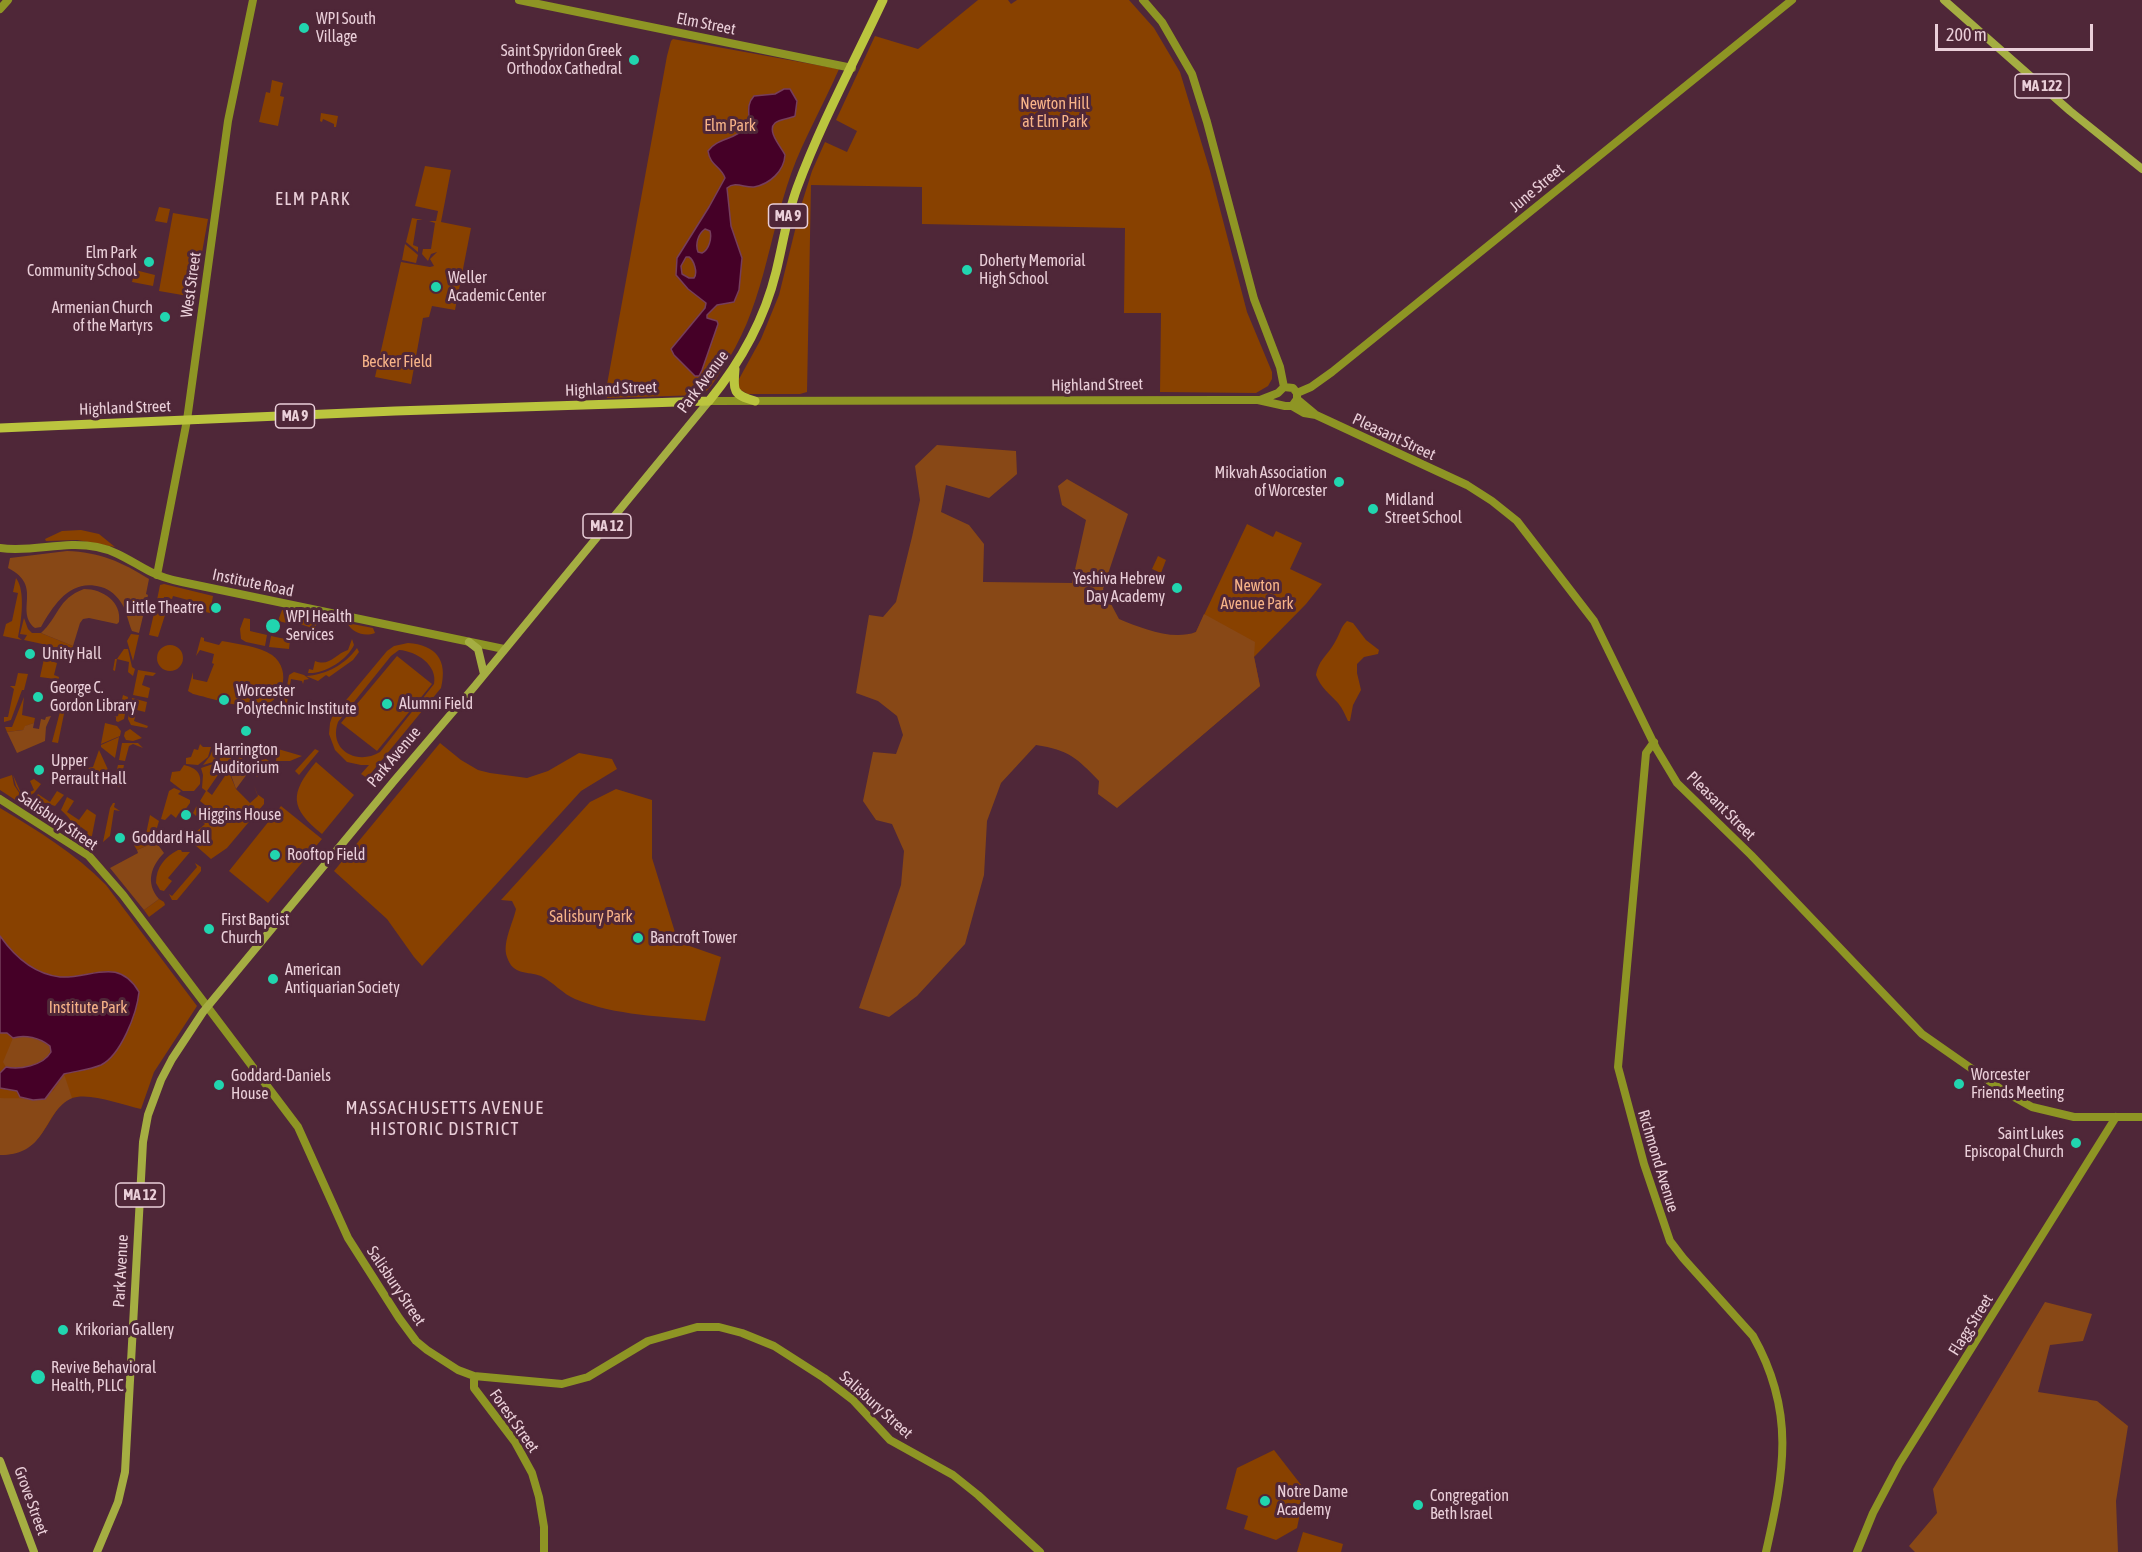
<!DOCTYPE html>
<html>
<head>
<meta charset="utf-8">
<style>
	body { margin:0 }
	#map { position:relative; width:2142px; height:1552px; overflow:hidden; background:#4f2738; font-family:"Asap Condensed",sans-serif }
	canvas { display:block }
	.scale { position:absolute; left:1935px; top:24px; width:158px; height:27px; box-sizing:border-box; border:3px solid #eacfd9; border-top:0; padding-left:8px; font-size:18px; line-height:21px; white-space:nowrap; color:#eacfd9; -webkit-text-stroke:4px #4f2738; paint-order:stroke }
</style>
</head>
<body>
<div id="map">
<canvas width="2142" height="1552"></canvas>
<div class="scale">200 m</div>
</div>
<script>
const ctx = document.querySelector('canvas').getContext('2d');
ctx.lineJoin = 'round';
function fill(path, color) { ctx.fillStyle = color; ctx.fill(path, 'evenodd'); }
function trace(path, color, width, dash) { ctx.strokeStyle = color; ctx.lineWidth = width; ctx.lineCap = dash ? 'butt' : 'round'; ctx.setLineDash(dash || []); ctx.stroke(path); }
function drawText(font, color, halo, rows, align = 'center') {
  ctx.font = font + ' "Asap Condensed",sans-serif'; ctx.lineWidth = 6; ctx.setLineDash([]); ctx.textBaseline = 'middle'; ctx.strokeStyle = halo; ctx.fillStyle = color; for (const [text, x, y, turn = 0] of rows) {
    ctx.save(); ctx.translate(x, y); ctx.rotate((+turn || 0) * Math.PI / 180); ctx.textAlign = isNaN(turn) ? turn : align; if (halo) ctx.strokeText(text, 0, 0); ctx.fillText(text, 0, 0); ctx.restore();
  }
}
const green = new Path2D(`
	M 978,0 L 1008,0 L 1011,4 L 1017,0 L 1129,0 L 1154,28 L 1180,72 L 1210,171 L 1247,312 L 1272,372 L 1272,379 L 1268,386 L 1256,393 L 1160,392 L 1161,313 L 1124,313 L 1125,228 L 922,224 L 922,187 L 811,185 L 807,392 L 800,394 L 748,394 L 739,389 L 739,379 L 761,339 L 779,295 L 801,206 L 812,171 L 825,142 L 847,152 L 857,131 L 836,120 L 875,36 L 918,49 Z
	M 673,39 L 839,69 C 824,104 804,138 791,174 C 767,242 764,309 721,371 C 715,380 710,390 701,395 L 607,398 L 606,390 L 667,56 L 671,41 Z
	M 272,80 L 283,83 L 280,96 L 284,97 L 278,126 L 259,122 L 266,92 L 270,93 Z
	M 321,113 L 338,116 L 336,127 L 334,127 L 334,124 L 323,119 L 322,122 L 320,121 Z
	M 425,166 L 451,170 L 441,222 L 471,228 L 455,310 L 432,306 L 429,317 L 423,318 L 411,384 L 375,377 L 401,262 L 430,267 L 434,266 L 430,259 L 437,252 L 431,254 L 428,261 L 422,254 L 423,249 L 431,249 L 435,223 L 429,221 L 436,221 L 438,211 L 415,206 Z
	M 159,207 L 170,209 L 167,223 L 155,221 Z
	M 173,213 L 208,219 L 194,297 L 159,291 Z
	M 412,218 L 423,220 L 417,220 L 413,245 L 418,247 L 418,252 L 406,242 Z
	M 405,244 L 418,255 L 416,263 L 402,260 Z
	M 135,270 L 155,275 L 153,286 L 132,282 Z
	M 1247,524 L 1273,537 L 1276,531 L 1302,543 L 1290,569 L 1322,584 L 1306,604 L 1254,657 L 1260,686 L 1187,748 L 1090,764 L 1064,746 L 1123,670 L 1196,632 Z
	M 81,530 L 99,534 L 115,547 L 77,540 L 46,541 L 45,539 L 62,531 Z
	M 1158,556 L 1166,560 L 1161,573 L 1152,569 Z
	M 16,578 C 26,591 21,623 18,637 L 22,640 L 3,636 L 6,624 L 12,621 L 18,593 L 13,592 Z
	M 164,584 L 213,596 L 210,613 L 201,611 L 201,609 L 189,608 L 188,600 L 173,596 L 172,599 L 164,597 L 162,605 L 156,605 L 160,585 Z
	M 155,609 L 166,612 L 158,637 L 149,635 Z
	M 282,610 L 294,612 L 291,624 L 278,621 Z
	M 299,613 L 318,617 L 315,629 L 297,623 Z
	M 24,618 L 28,629 L 32,633 L 41,633 L 73,646 L 69,662 L 70,649 L 58,647 L 57,651 L 63,652 L 62,660 L 58,659 L 60,652 L 57,652 L 54,662 L 57,663 L 54,675 L 59,677 L 54,698 L 55,679 L 40,677 L 47,645 L 24,640 L 27,635 L 20,634 Z
	M 244,618 L 250,619 L 250,631 L 267,635 L 265,646 L 246,642 L 241,639 L 240,629 Z
	M 1347,621 L 1353,623 L 1366,640 L 1379,650 L 1378,654 L 1364,657 L 1357,664 L 1357,673 L 1361,690 L 1353,705 L 1350,721 L 1348,721 C 1345,715 1343,709 1338,703 C 1329,693 1321,688 1316,675 C 1319,659 1328,655 1335,642 C 1340,634 1340,628 1347,621 Z
	M 347,623 L 373,628 L 375,633 C 364,637 353,633 347,623 Z
	M 131,634 L 139,635 L 133,661 L 127,641 Z
	M 271,636 L 290,640 L 289,649 L 269,647 Z
	M 201,637 L 204,638 L 204,641 L 219,645 L 222,641 C 237,644 259,646 272,655 C 293,670 283,705 257,707 C 241,708 210,698 193,694 L 188,691 L 193,672 L 193,679 L 207,682 L 214,664 L 212,663 L 214,654 L 200,650 L 196,656 Z
	M 352,639 L 354,645 C 347,660 325,674 308,673 L 309,669 L 313,670 L 315,661 C 330,667 335,654 348,650 Z
	M 408,643 C 436,645 448,660 441,688 L 367,778 L 361,774 L 369,765 L 361,765 L 347,762 L 335,750 L 329,734 L 330,723 L 332,717 L 387,651 L 394,646 ZM 399,650 C 416,651 438,665 434,684 L 380,752 C 357,766 328,750 338,722 L 391,656 Z
	M157 658a13 13 0 1 1 26 0a13 13 0 1 1-26 0Z
	M 357,648 L 359,652 L 353,660 L 329,677 L 326,675 L 318,681 L 306,676 C 325,675 345,665 357,648 Z
	M 124,649 L 128,649 L 132,667 L 135,669 L 133,676 L 128,672 L 129,662 L 117,659 L 115,671 L 113,670 L 115,659 L 117,659 Z
	M 397,656 L 432,684 L 377,751 L 341,723 Z
	M 138,670 L 156,673 L 153,676 L 145,675 L 142,685 L 150,688 L 148,698 L 133,695 Z
	M 294,672 L 304,675 L 309,679 L 304,680 L 303,684 L 302,681 L 291,679 L 285,715 L 276,706 L 286,692 L 289,675 Z
	M 18,673 L 28,674 L 24,690 L 22,690 L 11,720 L 4,722 L 4,717 L 8,717 L 14,689 L 10,686 L 15,686 Z
	M 123,695 L 128,697 L 124,719 L 118,722 L 116,721 L 116,717 L 114,717 L 118,716 Z
	M 24,697 L 22,715 L 35,718 L 34,723 L 26,726 L 23,730 L 7,732 L 5,727 L 12,727 Z
	M 132,698 L 147,702 L 145,712 L 137,710 L 134,721 L 148,726 L 147,728 L 131,725 L 128,719 Z
	M 61,708 L 65,709 L 58,743 L 52,742 Z
	M 105,723 L 117,726 L 121,731 L 120,736 L 101,744 Z
	M 130,729 L 142,738 L 133,741 L 126,740 L 124,736 L 125,732 Z
	M 119,737 L 115,758 L 101,747 L 101,745 Z
	M 122,743 L 138,743 L 143,748 L 133,744 L 129,746 L 125,761 L 119,760 Z
	M 440,743 L 461,760 L 478,770 L 490,773 L 527,778 L 548,771 L 579,753 L 612,759 L 617,769 L 581,791 L 422,966 L 414,957 L 387,919 L 334,871 Z
	M 200,744 L 203,747 L 211,747 L 208,757 L 198,765 L 186,764 L 186,758 L 191,757 L 194,749 L 198,750 Z
	M 214,747 L 224,750 L 213,762 L 203,765 L 210,756 Z
	M 278,749 L 302,756 L 290,761 L 276,761 Z
	M 315,749 L 319,751 L 299,775 L 295,771 Z
	M 99,750 L 110,774 L 104,778 L 88,768 L 93,767 Z
	M 227,750 C 241,753 244,760 249,772 L 247,774 L 243,763 L 239,760 L 237,770 L 229,772 L 236,789 L 250,803 L 258,796 L 254,785 L 257,794 L 264,799 L 264,804 L 227,848 L 211,859 L 195,845 L 198,839 L 196,832 L 205,824 L 198,817 L 203,811 L 201,810 L 196,816 L 193,813 L 196,807 L 200,805 L 203,807 L 205,805 L 200,801 L 206,791 L 202,788 L 203,775 L 201,768 L 216,763 ZM 229,759 L 235,761 L 235,765 L 231,767 L 212,795 L 207,791 L 222,769 L 228,765 L 227,762 Z
	M 257,758 L 262,760 L 266,759 L 269,761 L 257,777 L 249,764 L 255,764 Z
	M 316,762 L 354,795 L 322,834 C 290,808 289,794 316,762 Z
	M 118,765 L 124,765 L 120,787 L 115,786 L 114,781 Z
	M 184,765 C 194,767 202,772 200,784 L 194,791 L 183,791 L 170,781 L 172,772 L 180,771 Z
	M 12,775 L 14,785 L 22,797 L 20,803 L 0,790 L 0,779 Z
	M 13,775 L 21,793 L 24,795 L 34,790 L 30,781 L 34,779 L 41,784 L 34,793 L 24,799 L 16,786 Z
	M 174,788 L 181,791 L 178,794 L 190,800 L 190,803 L 181,815 L 179,813 L 176,818 L 171,814 L 165,820 L 161,819 L 169,791 Z
	M 616,789 L 652,800 L 652,858 L 678,942 L 721,957 L 705,1021 C 662,1016 616,1016 575,999 C 563,994 553,982 541,976 C 528,971 513,976 507,957 C 502,943 513,923 516,909 L 512,901 L 501,900 L 590,802 Z
	M 57,791 L 64,795 L 55,806 L 39,801 L 30,802 L 30,800 L 35,798 L 38,794 L 50,802 Z
	M 67,797 L 74,801 L 67,812 L 79,820 L 87,809 L 96,815 L 90,846 L 81,842 L 88,832 L 81,827 L 73,836 C 75,824 70,818 61,810 Z
	M 113,803 L 115,803 L 114,807 L 120,811 L 114,810 L 110,836 L 103,842 L 110,808 Z
	M 31,805 C 47,806 71,816 69,834 L 27,807 Z
	M 281,806 L 322,839 L 268,903 L 229,871 Z
	M 0,808 C 38,831 75,853 106,885 L 197,1006 L 154,1072 L 141,1109 C 123,1105 94,1094 77,1097 C 46,1100 52,1154 0,1155 Z
	M 150,815 L 159,821 L 156,831 L 159,831 L 156,842 L 137,850 L 132,842 L 146,834 Z
	M 178,850 L 181,850 L 182,852 L 190,852 L 168,878 L 172,881 L 164,891 L 160,890 L 156,883 C 156,867 165,857 178,850 Z
	M 195,863 L 201,867 L 201,871 L 177,900 L 172,900 L 169,894 L 172,896 L 197,867 Z
	M 159,899 L 164,902 L 165,905 L 149,917 L 144,910 Z
	M 1274,1450 L 1305,1490 L 1297,1528 L 1276,1540 L 1244,1529 L 1248,1516 L 1226,1509 L 1237,1468 Z
	M 1303,1532 L 1343,1544 L 1341,1552 L 1297,1552 Z`);
const forest = new Path2D(`
	M 937,445 L 1016,451 L 1017,474 L 989,498 L 946,485 L 941,512 L 969,525 L 984,544 L 983,582 L 1072,583 L 1086,520 L 1062,505 L 1058,486 L 1067,479 L 1128,514 L 1103,589 L 1119,619 C 1141,628 1172,641 1196,632 L 1204,614 L 1255,642 L 1254,657 L 1260,686 L 1117,808 L 1098,794 L 1099,781 C 1077,758 1069,750 1036,745 L 1001,783 L 987,821 L 984,875 L 965,944 L 917,996 L 889,1017 L 859,1008 L 901,885 L 904,851 L 892,824 L 876,820 L 863,801 L 873,752 L 896,754 L 903,735 L 897,716 L 878,701 L 856,693 L 869,615 L 883,617 L 896,602 L 912,537 L 920,500 L 915,466 Z
	M 67,551 C 99,552 122,562 149,579 L 146,594 L 148,595 L 139,633 L 132,631 C 128,622 127,612 122,604 C 117,596 110,589 101,587 C 71,578 54,604 41,627 L 35,628 C 14,611 44,586 8,568 L 10,558 Z
	M 84,589 C 103,589 122,602 119,622 L 117,624 L 89,618 L 83,619 L 80,623 L 73,646 L 41,633 C 59,617 57,599 84,589 Z
	M 51,716 L 46,727 L 45,741 L 17,753 L 7,732 L 23,730 L 25,726 L 34,723 L 33,728 L 39,729 L 41,719 L 45,720 L 46,717 Z
	M 238,758 L 247,774 L 236,789 L 231,775 L 227,773 L 237,770 Z
	M 156,842 L 164,853 C 151,866 145,883 159,899 L 144,910 L 110,868 L 138,853 L 137,850 Z
	M 18,1036 L 35,1038 L 50,1046 C 52,1065 20,1071 6,1067 L 3,1062 L 13,1038 Z
	M 64,1074 L 72,1098 C 41,1113 49,1155 0,1155 L 0,1098 C 13,1099 22,1097 33,1100 L 53,1091 Z
	M 2045,1302 L 2092,1314 L 2083,1341 L 2050,1345 L 2038,1392 L 2097,1401 L 2128,1426 L 2116,1501 L 2118,1552 L 1915,1552 L 1909,1546 L 1937,1513 L 1933,1489 Z`);
const water = new Path2D(`
	M 784,89 L 790,89 L 797,101 L 795,116 C 789,119 780,119 775,123 C 766,131 782,148 785,155 C 784,171 770,184 754,187 C 745,188 735,181 727,188 L 731,226 L 742,258 L 739,290 L 734,302 L 717,305 L 707,315 L 707,318 L 717,321 L 718,324 L 702,370 L 699,376 L 695,376 L 674,355 L 671,349 L 705,308 L 706,303 L 688,289 L 676,275 L 677,258 L 709,207 L 725,178 C 721,166 710,166 708,151 C 717,138 735,140 745,128 C 754,118 743,108 754,96 L 775,94 ZM 705,229 L 710,231 C 712,238 709,250 702,253 L 698,252 C 695,244 698,234 705,229 ZM 686,257 L 689,257 C 694,260 698,273 694,278 L 689,278 L 682,274 L 681,266 Z
	M 0,936 C 14,956 34,974 60,977 C 91,979 118,956 139,992 C 137,1013 121,1055 101,1065 C 89,1070 76,1071 64,1074 L 45,1099 L 33,1100 L 20,1097 L 17,1091 L 0,1088 L 0,1073 L 6,1067 C 19,1070 43,1066 51,1052 L 50,1046 C 40,1038 25,1034 13,1038 L 7,1033 L 0,1033 Z`);
const secondary = new Path2D(`
	M 519,0 L 852,68
	M 1143,0 L 1162,22 L 1192,74 L 1207,122 L 1254,299 L 1280,367 L 1284,387
	M 0,9 L 8,0
	M 1284,387 L 1293,388 L 1297,393 L 1297,399 L 1292,406
	M 1297,393 L 1311,387 L 1332,372 L 1792,0
	M 1297,399 L 1315,414
	M 1260,400 L 1278,393 L 1284,387
	M 709,401 L 1225,400 L 1258,400 L 1285,406 L 1292,406
	M 1292,406 L 1304,413 L 1316,415 L 1467,485 L 1492,501 L 1517,521 L 1594,621 L 1656,748 L 1677,783 L 1751,855 L 1922,1034 L 2005,1092 L 2032,1107 L 2074,1117 L 2142,1117
	M 0,548 C 33,553 64,540 97,547 C 118,551 133,563 151,572 C 161,577 172,580 182,582 L 504,649
	M 157,575 L 187,420 L 228,121 L 253,0
	M 1654,742 L 1646,753 L 1618,1067 L 1644,1164 L 1670,1241 L 1683,1258 L 1753,1336 C 1796,1412 1784,1472 1766,1552
	M 0,799 L 89,856 L 123,895 L 298,1127 L 348,1238 L 399,1318 L 416,1341 L 427,1350 L 458,1370 L 474,1376 L 562,1384 L 588,1377 L 648,1341 L 697,1327 L 719,1327 L 742,1333 L 774,1346 L 824,1378 L 853,1400 L 890,1440 L 953,1475 L 978,1495 L 1040,1552
	M 474,1376 L 474,1388 L 515,1442 L 532,1473 L 539,1497 L 544,1527 L 544,1552
	M 1857,1552 L 1873,1513 L 1899,1464 L 2116,1117`);
const primary = new Path2D(`
	M 1944,0 L 2070,111 L 2142,169
	M 469,642 L 478,649 L 484,674
	M 0,1461 L 34,1552
	M 97,1552 L 118,1502 L 125,1472 L 143,1142 L 148,1115 L 161,1080 L 172,1059 L 203,1012 L 394,781 L 474,687 L 709,401`);
const highway = new Path2D(`
	M 735,369 C 733,391 733,395 755,401
	M 0,428 L 395,411 L 709,401 C 740,363 764,321 776,272 C 783,244 787,215 797,188 C 821,123 854,62 883,0`);
const markers = [
	[304,28,6,"#21d5af"],
	[634,60,6,"#21d5af"],
	[149,262,6,"#21d5af"],
	[967,270,6,"#21d5af"],
	[436,287,6,"#21d5af"],
	[165,317,6,"#21d5af"],
	[1339,482,6,"#21d5af"],
	[1373,509,6,"#21d5af"],
	[1177,588,6,"#21d5af"],
	[216,608,6,"#21d5af"],
	[273,626,8,"#21d5af"],
	[30,654,6,"#21d5af"],
	[38,697,6,"#21d5af"],
	[224,700,6,"#21d5af"],
	[387,704,6,"#21d5af"],
	[246,731,6,"#21d5af"],
	[39,770,6,"#21d5af"],
	[186,815,6,"#21d5af"],
	[120,838,6,"#21d5af"],
	[275,855,6,"#21d5af"],
	[209,929,6,"#21d5af"],
	[638,938,6,"#21d5af"],
	[273,979,6,"#21d5af"],
	[1959,1084,6,"#21d5af"],
	[219,1085,6,"#21d5af"],
	[2076,1143,6,"#21d5af"],
	[63,1330,6,"#21d5af"],
	[38,1377,8,"#21d5af"],
	[1265,1501,6,"#21d5af"],
	[1418,1505,6,"#21d5af"]
];
const shields = [
	[2042,86,54],
	[788,216,39],
	[295,416,39],
	[607,526,48],
	[140,1195,48]
];
const shieldNames = [
	["MA 122",2042,86],
	["MA 9",788,216],
	["MA 9",295,416],
	["MA 12",607,526],
	["MA 12",140,1195]
];
const poiNames = [
	["WPI South",316,19],
	["Village",316,37],
	["Saint Spyridon Greek",622,51,"right"],
	["Orthodox Cathedral",622,69,"right"],
	["Elm Park",137,253,"right"],
	["Community School",137,271,"right"],
	["Doherty Memorial",979,261],
	["High School",979,279],
	["Weller",448,278],
	["Academic Center",448,296],
	["Armenian Church",153,308,"right"],
	["of the Martyrs",153,326,"right"],
	["Mikvah Association",1327,473,"right"],
	["of Worcester",1327,491,"right"],
	["Midland",1385,500],
	["Street School",1385,518],
	["Yeshiva Hebrew",1165,579,"right"],
	["Day Academy",1165,597,"right"],
	["Little Theatre",204,608,"right"],
	["WPI Health",286,617],
	["Services",286,635],
	["Unity Hall",42,654],
	["George C.",50,688],
	["Gordon Library",50,706],
	["Worcester",236,691],
	["Polytechnic Institute",236,709],
	["Alumni Field",399,704],
	["Harrington",246,750,"center"],
	["Auditorium",246,768,"center"],
	["Upper",51,761],
	["Perrault Hall",51,779],
	["Higgins House",198,815],
	["Goddard Hall",132,838],
	["Rooftop Field",287,855],
	["First Baptist",221,920],
	["Church",221,938],
	["Bancroft Tower",650,938],
	["American",285,970],
	["Antiquarian Society",285,988],
	["Worcester",1971,1075],
	["Friends Meeting",1971,1093],
	["Goddard-Daniels",231,1076],
	["House",231,1094],
	["Saint Lukes",2064,1134,"right"],
	["Episcopal Church",2064,1152,"right"],
	["Krikorian Gallery",75,1330],
	["Revive Behavioral",51,1368],
	["Health, PLLC",51,1386],
	["Notre Dame",1277,1492],
	["Academy",1277,1510],
	["Congregation",1430,1496],
	["Beth Israel",1430,1514]
];
const streetNames = [
	["Elm Street",706,24,11],
	["June Street",1537,188,-40],
	["West Street",191,285,-82],
	["Park Avenue",703,382,-53],
	["Highland Street",1097,385,-1],
	["Highland Street",611,389,-2],
	["Highland Street",125,408,-2],
	["Pleasant Street",1394,437,25],
	["Institute Road",253,583,12],
	["Park Avenue",394,757,-50],
	["Pleasant Street",1721,806,45],
	["Salisbury Street",58,821,34],
	["Richmond Avenue",1658,1161,73],
	["Park Avenue",121,1271,-87],
	["Salisbury Street",396,1286,56],
	["Flagg Street",1971,1325,-58],
	["Salisbury Street",876,1405,42],
	["Forest Street",514,1421,55],
	["Grove Street",31,1501,70]
];
const parkNames = [
	["Newton Hill",1055,104],
	["at Elm Park",1055,122],
	["Elm Park",730,126],
	["Becker Field",397,362],
	["Newton",1257,586],
	["Avenue Park",1257,604],
	["Salisbury Park",591,917],
	["Institute Park",88,1008]
];
const neighbourhoodNames = [
	["ELM PARK",313,199],
	["MASSACHUSETTS AVENUE",445,1108],
	["HISTORIC DISTRICT",445,1129]
];
fill(green, '#884100');
fill(forest, '#884816');
fill(water, '#450027');
trace(water, '#763e5c', 1.5);
trace(secondary, '#8e9524', 8);
trace(primary, '#a5ae42', 8);
trace(highway, '#bbc53e', 9);
for (const [x, y, r, color] of markers) { const dot = new Path2D(); dot.arc(x, y, r, 0, 2 * Math.PI); ctx.fillStyle = color; ctx.fill(dot); trace(dot, '#4f2738', 2); }
for (const [x, y, w] of shields) { const box = new Path2D(); box.roundRect(x - w / 2, y - 12, w, 24, 4.5); ctx.fillStyle = '#4f2738'; ctx.fill(box); trace(box, '#eacfd9', 1.5); }
drawText('bold 15px', '#eacfd9', null, shieldNames);
drawText('16px', '#eacfd9', '#4f2738', poiNames, 'left');
drawText('16px', '#eacfd9', '#4f2738', streetNames);
drawText('16px', '#f7b388', '#4f2738', parkNames);
ctx.letterSpacing = '1.5px';
drawText('18px', '#eacfd9', '#4f2738', neighbourhoodNames);
ctx.letterSpacing = '0px';
</script>
</body>
</html>
